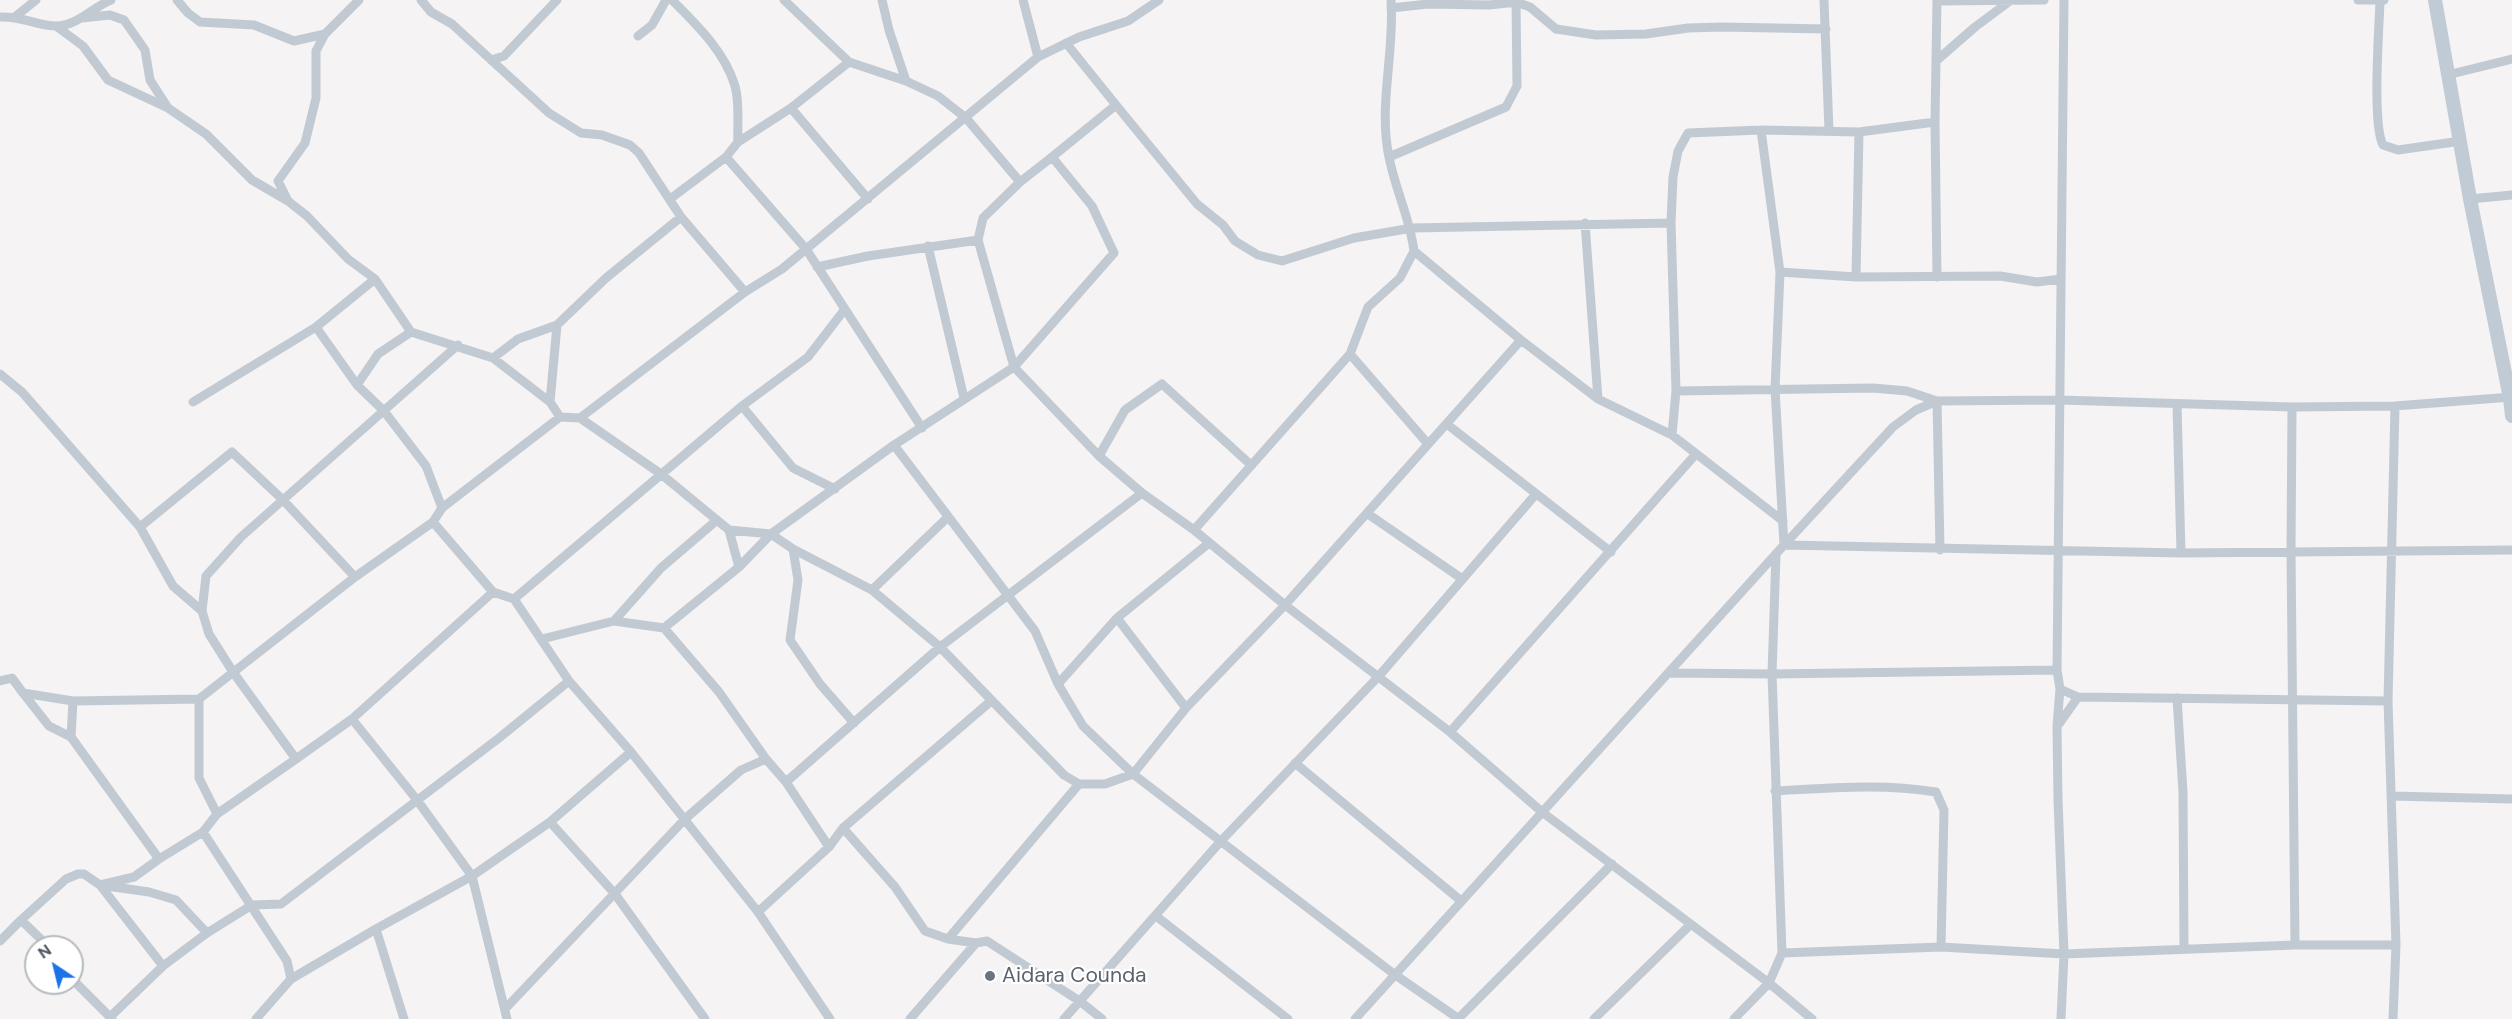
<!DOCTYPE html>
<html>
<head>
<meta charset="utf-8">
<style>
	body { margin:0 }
	#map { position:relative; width:2512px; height:1019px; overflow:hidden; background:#f5f3f3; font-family:"DM Sans",sans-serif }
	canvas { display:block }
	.north { position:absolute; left:24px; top:935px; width:60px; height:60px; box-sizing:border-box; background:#fff; border:2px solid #b7bbc0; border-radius:50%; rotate:325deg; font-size:16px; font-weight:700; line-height:24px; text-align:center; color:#4a5661 }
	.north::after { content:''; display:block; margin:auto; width:21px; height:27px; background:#1a73e8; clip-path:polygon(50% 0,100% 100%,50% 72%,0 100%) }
</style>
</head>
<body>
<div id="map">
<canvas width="2512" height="1019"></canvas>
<div class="north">N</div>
</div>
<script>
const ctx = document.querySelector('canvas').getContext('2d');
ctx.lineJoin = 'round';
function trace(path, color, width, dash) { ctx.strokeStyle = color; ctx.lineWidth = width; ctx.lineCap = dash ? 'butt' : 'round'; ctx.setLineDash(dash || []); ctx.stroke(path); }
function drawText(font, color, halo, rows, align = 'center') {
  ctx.font = font + ' "DM Sans",sans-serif'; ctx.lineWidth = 4.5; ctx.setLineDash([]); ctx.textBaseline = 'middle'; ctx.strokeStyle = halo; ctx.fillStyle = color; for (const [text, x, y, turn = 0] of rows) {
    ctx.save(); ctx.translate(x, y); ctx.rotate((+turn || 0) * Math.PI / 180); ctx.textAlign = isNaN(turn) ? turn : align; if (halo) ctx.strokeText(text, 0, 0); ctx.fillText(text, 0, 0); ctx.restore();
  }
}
const street = new Path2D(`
	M 177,0 L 188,13 L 200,22 L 254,25 L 294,41 L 325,34 L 359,0
	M 421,0 L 431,12 L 452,24 L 549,113 L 581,133 L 602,135 L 630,145 L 639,153 L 681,217 L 745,292
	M 672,0 C 697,25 725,52 735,86 C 740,103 737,125 738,142
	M 784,0 L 849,62 L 906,81 L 938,96 L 966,118 L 1020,182
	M 882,0 L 889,30 L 906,81
	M 1391,0 C 1395,52 1378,105 1389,157 C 1395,189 1410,218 1414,251 L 1521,340 L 1598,399 L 1672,435 L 1783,521
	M 1824,0 L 1829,131
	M 1937,0 L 1935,122 L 1937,277
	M 2358,0 L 2384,0
	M 1937,1 L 2044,0
	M 2380,1 C 2379,30 2372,124 2383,145 L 2398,150 L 2461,141
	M 1391,8 L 1428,4 L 1489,5 L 1516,2 L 1530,7 L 1556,29 L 1596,35 L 1646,34 L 1688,28 L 1722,27 L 1826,29
	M 16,16 L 36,0
	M 0,17 C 23,16 38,26 56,26 C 77,26 93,7 111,0
	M 82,18 L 110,15 L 124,20 L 145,50 L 150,80 L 168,108
	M 56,26 L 83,46 L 108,80 L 168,108 L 206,134 L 252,180 L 288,201
	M 325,34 L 316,51 L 316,98 L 305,143 L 278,181 L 288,201 L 307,216 L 348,259 L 375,279 L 411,332
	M 638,36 L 652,25 L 666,0
	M 1066,43 L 1116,105
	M 1038,57 L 1079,37 L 1128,21 L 1159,0
	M 491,60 L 504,56 L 557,0
	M 1936,61 L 1975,27 L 2010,1
	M 849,62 L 791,108 L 738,142 L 726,157 L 806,249 L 922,428
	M 2447,75 L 2512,59
	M 791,108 L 868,199
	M 1761,130 L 1780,272 L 1775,389 L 1784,545
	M 1052,157 L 1116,105 L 1197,204 L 1223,225 L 1235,241 L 1258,255 L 1282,261 L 1354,238 L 1412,228 L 1671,223
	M 1389,157 L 1506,107 L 1517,86 L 1516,0
	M 670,199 L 726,157
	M 2470,199 L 2512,195
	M 1585,223 L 1598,399
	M 928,246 L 964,398
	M 817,267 L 868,256 L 978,240
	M 1780,272 L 1856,277 L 2000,276 L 2037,282 L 2061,279
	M 1856,277 L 1859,132
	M 316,327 L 357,385 L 384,411 L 426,466 L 442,508
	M 1350,354 L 1428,444
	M 493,358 L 518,339 L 557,325 L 606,278 L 681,217
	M 0,374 L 22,392 L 140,527
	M 357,385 L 378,354 L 411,332 L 493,358 L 550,402 L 560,417
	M 1676,391 L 1873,388 L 1907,391 L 1937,401 L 1940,550
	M 193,402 L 316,327 L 375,279
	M 550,402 L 557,325
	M 2177,405 L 2181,553
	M 742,406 L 793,468 L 835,489
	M 2292,407 L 2291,552 L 2295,945
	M 580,418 L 745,292 L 782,269 L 1038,57 L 1023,0
	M 1448,425 L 1611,552
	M 1672,435 L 1676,391 L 1671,223 L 1673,177 L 1678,151 L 1688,133 L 1761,130 L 1859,132 L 1935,122
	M 894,445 L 1035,631 L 1058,684 L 1083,726 L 1133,774 L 1394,974 L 1459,1019
	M 1099,456 L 1125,410 L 1162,384 L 1251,465
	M 1368,514 L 1461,578
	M 433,522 L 442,508 L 560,417 L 580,418 L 661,474 L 729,530 L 771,534 L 793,549 L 872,590 L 940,647 L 1064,775 L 1079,784 L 1105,784 L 1133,774 L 1186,708 L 1285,605 L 1521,340
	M 729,530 L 739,567
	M 1194,530 L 1350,354 L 1368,307 L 1400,278 L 1414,251
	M 1784,545 L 2181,553 L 2512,550
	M 793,549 L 798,580 L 790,640 L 820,684 L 854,723
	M 355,577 L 283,500 L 232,452 L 140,527 L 173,586 L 202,611 L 209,634 L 233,672 L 296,759 L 352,719 L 493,592
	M 872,590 L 948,517
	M 514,599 L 742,406 L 808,357 L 845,309
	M 202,611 L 206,576 L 241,537 L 458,345
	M 1117,618 L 1186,708
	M 614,621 L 661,568 L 717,520
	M 664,628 L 719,692 L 766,759
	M 542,639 L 614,621 L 664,628 L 739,567 L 771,534 L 894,445 L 1014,367 L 1114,253 L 1092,206 L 1052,157 L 1020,182 L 983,218 L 978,240 L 1014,367 L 1099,456 L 1142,493 L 1194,530 L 1285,605 L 1450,732 L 1542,812 L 1769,983 L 1812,1019
	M 1670,673 L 1772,674 L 2057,670
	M 0,681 L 12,678 L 23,693 L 73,701 L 199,699 L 355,577 L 433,522 L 493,592 L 514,599 L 569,681 L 631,752 L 758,912 L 830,1019
	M 1058,684 L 1117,618 L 1209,543
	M 2060,689 L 2078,697 L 2388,701
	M 23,693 L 49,726 L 71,737 L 159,859
	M 2177,698 L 2183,792 L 2184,948
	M 199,699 L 199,778 L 217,814
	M 352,719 L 417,800 L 472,876 L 550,822 L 631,752
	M 2059,724 L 2078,697
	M 1450,732 L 1695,455
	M 71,737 L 73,701
	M 1295,763 L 1460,900
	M 786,782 L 940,647 L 1142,493
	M 1775,791 C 1828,788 1883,783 1936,792 L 1944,810 L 1941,947
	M 2392,796 L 2512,799
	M 550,822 L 615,894 L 705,1019
	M 843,828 L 895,887 L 925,931 L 948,939 L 976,943 L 987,941 L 1081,1002 L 1102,1019
	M 203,832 L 287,961 L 291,979
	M 758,912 L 829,847 L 843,828 L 991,701
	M 1156,916 L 1288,1019
	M 21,920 L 66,879 L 78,874 L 84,874 L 100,885 L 149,892 L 176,900 L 207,933
	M 376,929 L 404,1019
	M 948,939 L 1079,784
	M 0,941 L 21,920 L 49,947
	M 1782,953 L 1941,947 L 2064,954 L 2295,945 L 2396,945
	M 163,966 L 100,885 L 134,877 L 159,859 L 203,832 L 217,814 L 296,759
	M 72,979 L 112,1019
	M 505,1009 L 685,819 L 741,770 L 766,759 L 786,782 L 829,847
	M 110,1017 L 163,966 L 207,933 L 252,905 L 281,904 L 499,738 L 569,681
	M 256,1019 L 291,979 L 376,929 L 472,876 L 507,1019
	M 910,1019 L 976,943
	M 1064,1019 L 1220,842 L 1378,677 L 1536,494
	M 1355,1019 L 1784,545 L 1893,427 L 1916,410 L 1937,401 L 2060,400 L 2292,407 L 2395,406 L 2512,397
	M 1458,1019 L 1612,864
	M 1594,1019 L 1690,925
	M 1734,1019 L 1769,983 L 1782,953 L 1772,674 L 1776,554
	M 2061,1019 L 2064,954 L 2058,800 L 2057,726 L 2060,689 L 2057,670 L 2064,0
	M 2393,1019 L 2396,945 L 2388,701 L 2395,406`);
const secondary = new Path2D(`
	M 2435,0 L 2470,199 L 2510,398 L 2512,416`);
const markers = [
	[990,976,6,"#6b7280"]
];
const worshipNames = [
	["Aidara Counda",1002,976]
];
trace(street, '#c1cad2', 9);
trace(secondary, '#c1cbd6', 14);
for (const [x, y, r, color] of markers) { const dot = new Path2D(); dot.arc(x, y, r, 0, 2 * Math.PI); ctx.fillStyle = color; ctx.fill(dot); trace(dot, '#fff', 2); }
drawText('21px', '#5b616d', '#fff', worshipNames, 'left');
</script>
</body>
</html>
